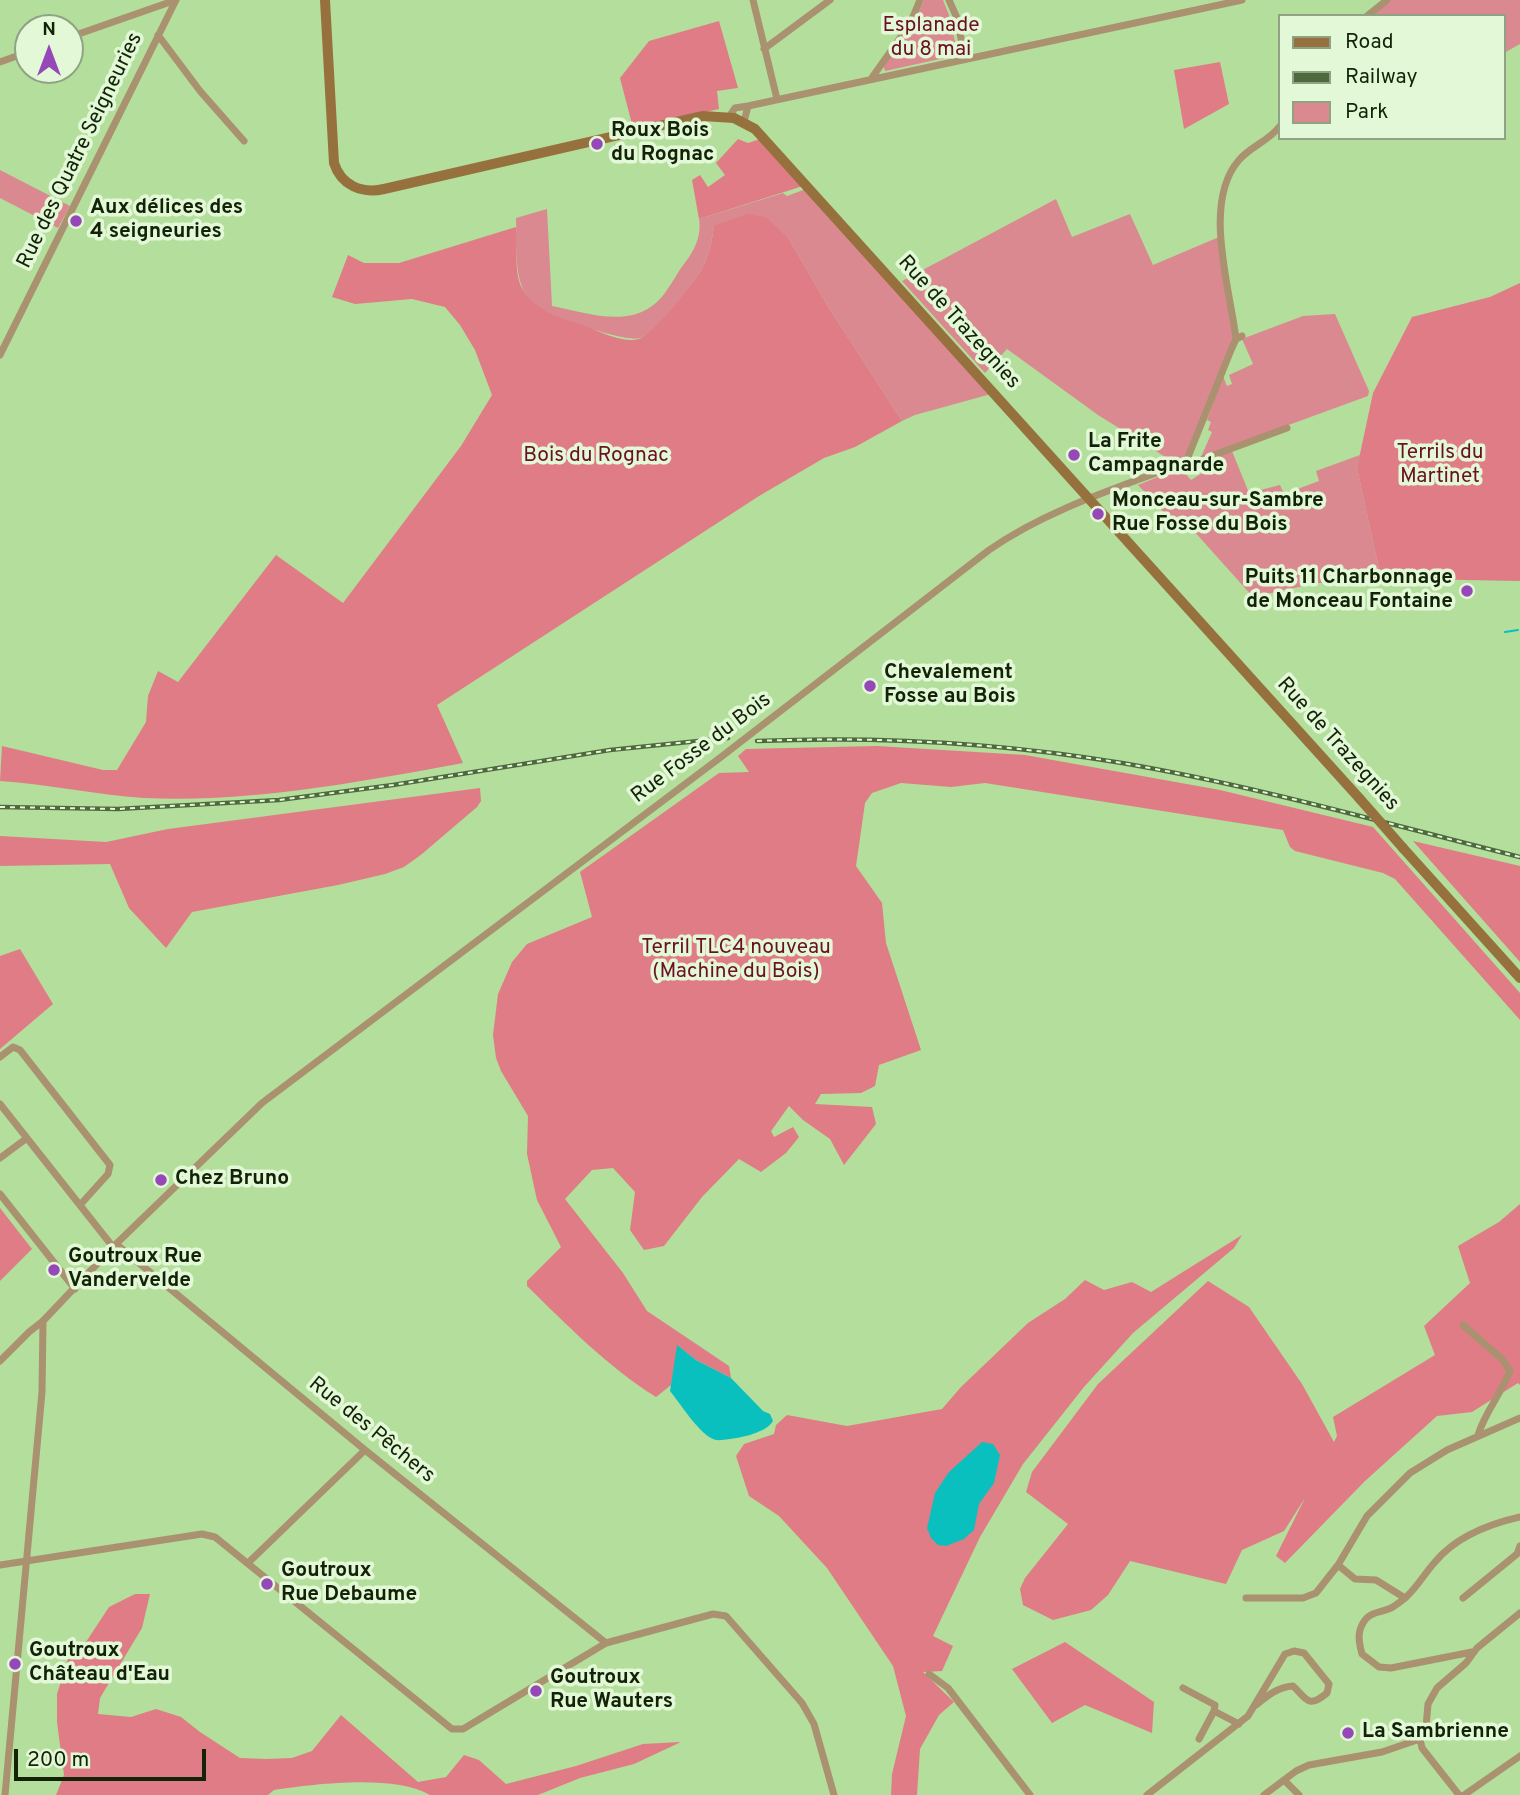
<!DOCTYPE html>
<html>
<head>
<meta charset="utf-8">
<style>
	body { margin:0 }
	#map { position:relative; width:1520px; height:1795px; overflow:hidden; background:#b3de9b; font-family:Overpass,sans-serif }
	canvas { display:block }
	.legend { position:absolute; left:1278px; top:14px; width:228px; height:126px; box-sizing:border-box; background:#e2f8d6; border:2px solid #8fa384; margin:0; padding:9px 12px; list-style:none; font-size:21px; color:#132308 }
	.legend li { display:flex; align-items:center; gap:14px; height:35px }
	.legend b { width:35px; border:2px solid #8fa384 }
	.north { position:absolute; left:14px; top:14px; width:70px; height:70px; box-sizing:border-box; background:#e2f8d6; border:2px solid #8fa384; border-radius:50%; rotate:0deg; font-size:19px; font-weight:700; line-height:28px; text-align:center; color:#132308 }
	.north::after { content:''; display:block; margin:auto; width:24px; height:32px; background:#9748b8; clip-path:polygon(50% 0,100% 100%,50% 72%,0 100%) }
	.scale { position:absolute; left:14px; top:1749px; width:192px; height:32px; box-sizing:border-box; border:4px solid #132308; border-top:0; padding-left:9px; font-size:21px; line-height:24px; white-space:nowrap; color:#132308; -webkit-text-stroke:5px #e2f8d6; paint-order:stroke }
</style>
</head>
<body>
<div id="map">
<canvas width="1520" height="1795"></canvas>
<ul class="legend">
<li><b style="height:9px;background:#96713d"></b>Road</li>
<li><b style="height:9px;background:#4f693f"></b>Railway</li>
<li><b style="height:19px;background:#db8990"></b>Park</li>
</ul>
<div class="north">N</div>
<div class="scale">200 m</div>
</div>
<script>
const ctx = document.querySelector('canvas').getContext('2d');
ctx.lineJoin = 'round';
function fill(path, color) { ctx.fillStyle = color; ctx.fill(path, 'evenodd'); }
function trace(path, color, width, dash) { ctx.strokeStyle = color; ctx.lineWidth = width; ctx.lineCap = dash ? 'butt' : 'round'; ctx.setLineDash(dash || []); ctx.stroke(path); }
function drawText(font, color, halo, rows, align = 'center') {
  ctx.font = font + ' Overpass,sans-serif'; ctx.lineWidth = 7; ctx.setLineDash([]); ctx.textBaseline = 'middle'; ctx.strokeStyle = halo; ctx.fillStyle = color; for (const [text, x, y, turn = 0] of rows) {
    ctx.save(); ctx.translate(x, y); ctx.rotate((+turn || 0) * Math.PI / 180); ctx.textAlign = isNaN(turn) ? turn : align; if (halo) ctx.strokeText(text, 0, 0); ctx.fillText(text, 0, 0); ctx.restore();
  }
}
const green = new Path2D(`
	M 924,0 L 943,0 L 949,15 L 958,55 L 885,71 L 883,64 L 910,32 Z
	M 1389,0 L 1520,0 L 1520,44 L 1504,53 L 1504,16 L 1370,16 Z
	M 0,170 L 70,206 L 58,228 L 0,198 Z
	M 806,189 L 991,394 L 915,415 L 902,421 L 829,308 L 789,239 L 714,226 C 712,240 709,254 703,267 C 695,282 654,334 640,338 C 627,343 550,317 539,307 C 533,303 524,294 522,287 C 514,266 517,240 516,218 L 547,209 L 552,306 C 583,312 624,327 652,306 C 664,298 673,280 681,268 C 693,253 702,238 699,219 L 783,193 L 787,196 Z
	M 1056,199 L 1072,237 L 1130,214 L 1153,265 L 1219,237 L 1234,337 L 1185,457 L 1175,463 L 1098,415 L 1007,349 L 985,373 L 902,281 Z
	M 1335,314 L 1369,391 L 1368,396 L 1201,457 L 1212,432 L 1208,430 L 1211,422 L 1207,420 L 1223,376 L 1227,386 L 1232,384 L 1229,375 L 1253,364 L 1242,339 L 1303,316 Z
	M 1232,451 L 1249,493 L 1280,485 L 1284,494 L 1319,481 L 1316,471 L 1360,455 L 1357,468 L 1379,569 L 1377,583 L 1317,583 L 1253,597 L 1184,520 L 1174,523 L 1138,485 L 1180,468 L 1191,480 L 1207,470 L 1211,475 L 1217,472 L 1210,459 Z`);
const forest = new Path2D(`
	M 719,21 L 738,88 L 717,91 L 719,109 L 633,128 L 620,78 L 649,41 Z
	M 1220,62 L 1229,104 L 1184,129 L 1174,70 Z
	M 738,139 L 748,143 L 760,139 L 803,186 L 699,219 L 692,180 L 700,175 L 708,187 L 725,175 L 716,163 Z
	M 747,214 L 766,217 L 789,239 L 829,308 L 902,421 L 855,447 L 824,458 L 759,496 L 437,705 L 463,763 C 360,782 248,803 144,798 C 96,795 48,784 0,781 L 2,746 L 103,770 L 117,770 L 146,722 L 148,696 L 158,671 L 178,682 L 276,555 L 343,603 L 461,446 L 492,395 L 475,350 L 460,325 L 445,307 L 412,299 L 355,304 L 332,297 L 348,255 L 364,263 L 399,263 L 516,227 C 518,246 513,273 523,290 C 535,309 557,317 577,323 C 595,329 621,344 639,339 C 653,334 695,282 703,267 C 709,254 712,241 714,226 Z
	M 1520,283 L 1520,581 L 1411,579 L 1379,569 L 1357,468 L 1373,393 L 1412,317 L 1490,297 Z
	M 877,746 L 1025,755 L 1220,790 L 1373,827 L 1520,993 L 1520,1020 L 1395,879 L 1383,873 L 1295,851 L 1290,847 L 1283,830 L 985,783 L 951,787 L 901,783 L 872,793 L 865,803 L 856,866 L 882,903 L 886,943 L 921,1050 L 879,1065 L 875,1086 L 861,1093 L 821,1094 L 815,1104 L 872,1107 L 876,1124 L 844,1165 L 830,1139 L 803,1120 L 789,1106 L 771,1131 L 774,1137 L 793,1127 L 799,1137 L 786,1153 L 761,1172 L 739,1159 L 702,1197 L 664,1246 L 644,1250 L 630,1230 L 635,1192 L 613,1168 L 592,1170 L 565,1199 L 623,1273 L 647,1311 L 729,1366 L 731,1378 L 696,1360 L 678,1346 L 671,1385 L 656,1397 C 608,1367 567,1325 527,1286 L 527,1281 L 561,1247 L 537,1200 L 527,1154 L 528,1116 L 501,1071 L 496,1058 L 493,1035 L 498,994 L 512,962 L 527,944 L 592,917 L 580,872 L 719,773 L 749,772 L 738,756 L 746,749 Z
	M 480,788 L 481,801 L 477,807 L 422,854 L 404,867 L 385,874 L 338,885 L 192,912 L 166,948 L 129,908 L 110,864 L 0,866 L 0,836 L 106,842 L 168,829 Z
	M 1413,841 L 1520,866 L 1520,962 Z
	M 20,949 L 53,1004 L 0,1049 L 0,956 Z
	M 1520,1204 L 1520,1385 L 1518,1383 L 1472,1412 L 1437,1416 L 1365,1481 L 1285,1563 L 1276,1556 L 1305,1498 L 1284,1531 L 1242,1550 L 1226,1584 L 1130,1561 L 1108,1595 L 1091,1610 L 1053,1620 L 1023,1605 L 1020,1589 L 1025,1578 L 1068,1524 L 1026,1492 L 1032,1472 L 1098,1384 L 1208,1281 L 1249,1307 L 1302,1384 L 1334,1442 L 1337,1436 L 1333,1417 L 1435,1355 L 1424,1326 L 1470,1283 L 1458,1246 L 1499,1222 Z
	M 0,1208 L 32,1249 L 0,1281 Z
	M 1242,1235 L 1234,1248 L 1133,1333 L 1084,1387 L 1023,1464 L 980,1537 L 933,1636 L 953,1646 L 942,1671 L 923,1672 L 954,1702 L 939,1715 L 920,1749 L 917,1795 L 891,1795 L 892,1774 L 906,1716 L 893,1666 L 827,1568 L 779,1516 L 749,1496 L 736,1456 L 744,1444 L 774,1434 L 776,1425 L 787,1415 L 847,1426 L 942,1409 L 961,1387 L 1028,1323 L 1065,1299 L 1085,1280 L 1104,1290 L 1132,1282 L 1151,1292 Z
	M 135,1594 L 150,1594 L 142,1628 L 100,1698 L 98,1714 L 131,1717 L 156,1709 L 181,1717 L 200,1732 L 240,1758 L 266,1759 L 292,1758 L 312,1751 L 341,1715 L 418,1782 L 446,1777 L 464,1755 L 479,1760 L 506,1784 L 576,1766 L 643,1744 L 681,1742 L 634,1764 L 580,1778 L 538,1795 L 430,1795 C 395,1774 314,1784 274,1790 L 268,1795 L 56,1795 L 64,1775 L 57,1722 L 57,1694 L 69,1656 L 84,1645 L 109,1607 Z
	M 1065,1642 L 1154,1702 L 1152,1733 L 1085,1705 L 1052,1723 L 1012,1669 Z`);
const water = new Path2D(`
	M 677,1345 L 696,1360 L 731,1378 L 763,1411 L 770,1414 L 773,1421 C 768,1429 758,1432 750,1435 C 743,1437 722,1441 716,1440 C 701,1437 680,1403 670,1391 Z
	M 982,1442 L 993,1444 L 1000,1455 L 994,1483 L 979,1504 L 974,1530 L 964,1539 L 946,1546 L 938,1545 L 931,1538 L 927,1528 L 935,1493 L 949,1472 Z`);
const stream = new Path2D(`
	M 1505,632 L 1518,630`);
const minor = new Path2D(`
	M 753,0 L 777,99
	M 949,0 L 957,18 L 965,59
	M 1367,16 L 1387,0
	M 158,35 L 200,91 L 244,141
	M 70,37 L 176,0
	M 764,49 L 830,0
	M 0,62 L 28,52
	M 871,79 L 910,24 L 920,0
	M 748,106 L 1242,0
	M 729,117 L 735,108 L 748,106 L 744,122
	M 1236,339 C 1230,288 1202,202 1239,160 C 1251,146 1269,141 1280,126
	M 0,355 L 176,0
	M 1186,462 L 1231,350 L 1236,339 L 1242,336
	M 0,1057 L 13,1047 L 20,1050 L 110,1165 L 108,1174 L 80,1205
	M 0,1104 L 113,1247
	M 0,1158 L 27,1138
	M 0,1194 L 75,1289
	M 116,1244 L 365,1450 L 606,1643
	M 1463,1325 L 1503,1360 L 1510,1371 C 1501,1394 1485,1412 1478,1435
	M 0,1361 L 29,1332 L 43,1321 L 116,1244 L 262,1103 L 721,757 L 989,550 C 1048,509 1120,487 1186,462 L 1195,462 L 1287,428
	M 248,1563 L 365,1450
	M 0,1565 L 202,1534 L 215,1537 L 452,1729 L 463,1729 L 606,1643 L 713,1614 L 726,1616 L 802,1703 L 814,1724 L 834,1795
	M 1246,1598 L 1303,1598 L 1316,1593 L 1338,1565
	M 1405,1598 L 1376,1580 L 1355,1579 L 1338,1565 L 1367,1516 L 1410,1473 L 1447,1450 L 1520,1418
	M 1463,1598 L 1517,1554 L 1520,1546
	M 1472,1652 L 1391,1668 L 1379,1667 L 1362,1654 C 1359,1643 1357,1633 1363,1623 C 1370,1611 1380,1613 1391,1608 C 1395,1606 1400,1602 1404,1599 C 1417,1588 1424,1574 1435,1562 C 1456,1537 1489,1524 1520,1517
	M 929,1674 L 948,1688 L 1030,1795
	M 1183,1688 L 1215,1705 L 1214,1711 L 1199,1739
	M 1214,1711 L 1239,1724
	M 1420,1739 L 1426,1727 L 1428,1704 L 1437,1688 L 1466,1663 L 1477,1648 L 1520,1613
	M 1420,1739 L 1422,1748 L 1459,1795
	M 1284,1780 L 1299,1795
	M 5,1795 L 42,1392 L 43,1321
	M 1147,1795 L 1248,1716 L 1285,1654 L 1294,1651 L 1304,1653 L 1329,1684 L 1327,1693 C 1308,1709 1307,1699 1293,1686 C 1278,1687 1268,1695 1256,1705
	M 1264,1795 L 1296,1771 L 1309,1765 L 1382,1752 L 1420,1739
	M 1464,1795 L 1520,1756`);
const secondary = new Path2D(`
	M 325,0 L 334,163 C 341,185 361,194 384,189 L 702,116 L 734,118 L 755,129 L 1360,799
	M 1403,848 L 1520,978`);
const rail = new Path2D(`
	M 757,741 C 879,736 1002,743 1122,763 C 1256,786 1388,824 1520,857
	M 0,807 L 118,809 L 279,800 L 393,785 L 610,750 L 728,738`);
const secondaryBridge = new Path2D(`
	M 1360,799 L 1403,848`);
const markers = [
	[597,144,7,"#9748b8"],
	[76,221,7,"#9748b8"],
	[1074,455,7,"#9748b8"],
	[1098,514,7,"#9748b8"],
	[1467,591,7,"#9748b8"],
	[870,686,7,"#9748b8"],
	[161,1180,7,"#9748b8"],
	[54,1270,7,"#9748b8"],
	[267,1584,7,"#9748b8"],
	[15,1664,7,"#9748b8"],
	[536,1691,7,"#9748b8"],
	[1348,1733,7,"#9748b8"]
];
const parkNames = [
	["Esplanade",931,27],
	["du 8 mai",931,51],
	["Terrils du",1440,454],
	["Martinet",1440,478],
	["Bois du Rognac",596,457],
	["Terril TLC4 nouveau",736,949],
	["(Machine du Bois)",736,973]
];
const poiNames = [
	["Roux Bois",611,132],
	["du Rognac",611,156],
	["Aux délices des",90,209],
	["4 seigneuries",90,233],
	["La Frite",1088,443],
	["Campagnarde",1088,467],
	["Monceau-sur-Sambre",1112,502],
	["Rue Fosse du Bois",1112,526],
	["Puits 11 Charbonnage",1453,579,"right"],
	["de Monceau Fontaine",1453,603,"right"],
	["Chevalement",884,674],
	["Fosse au Bois",884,698],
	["Chez Bruno",175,1180],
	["Goutroux Rue",68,1258],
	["Vandervelde",68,1282],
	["Goutroux",281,1572],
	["Rue Debaume",281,1596],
	["Goutroux",29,1652],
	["Château d'Eau",29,1676],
	["Goutroux",550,1679],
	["Rue Wauters",550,1703],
	["La Sambrienne",1362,1733]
];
const streetNames = [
	["Rue des Quatre Seigneuries",81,151,-64],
	["Rue de Trazegnies",958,323,48],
	["Rue de Trazegnies",1337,745,48],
	["Rue Fosse du Bois",702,749,-37],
	["Rue des Pêchers",371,1431,39]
];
fill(green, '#db8990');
fill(forest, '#e07c85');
fill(water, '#09c0bf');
trace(stream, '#09c0bf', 2);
trace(minor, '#aa916f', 7);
trace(secondary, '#96713d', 10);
trace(rail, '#4f693f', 4.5);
trace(rail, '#e2f8d6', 2, [5]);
trace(secondaryBridge, '#96713d', 10);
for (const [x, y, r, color] of markers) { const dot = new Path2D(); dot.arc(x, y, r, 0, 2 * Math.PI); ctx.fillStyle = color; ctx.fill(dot); trace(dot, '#e2f8d6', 2.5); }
drawText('21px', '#6c1125', '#e2f8d6', parkNames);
drawText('bold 21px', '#132308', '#e2f8d6', poiNames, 'left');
drawText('21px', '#132308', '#e2f8d6', streetNames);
</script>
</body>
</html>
